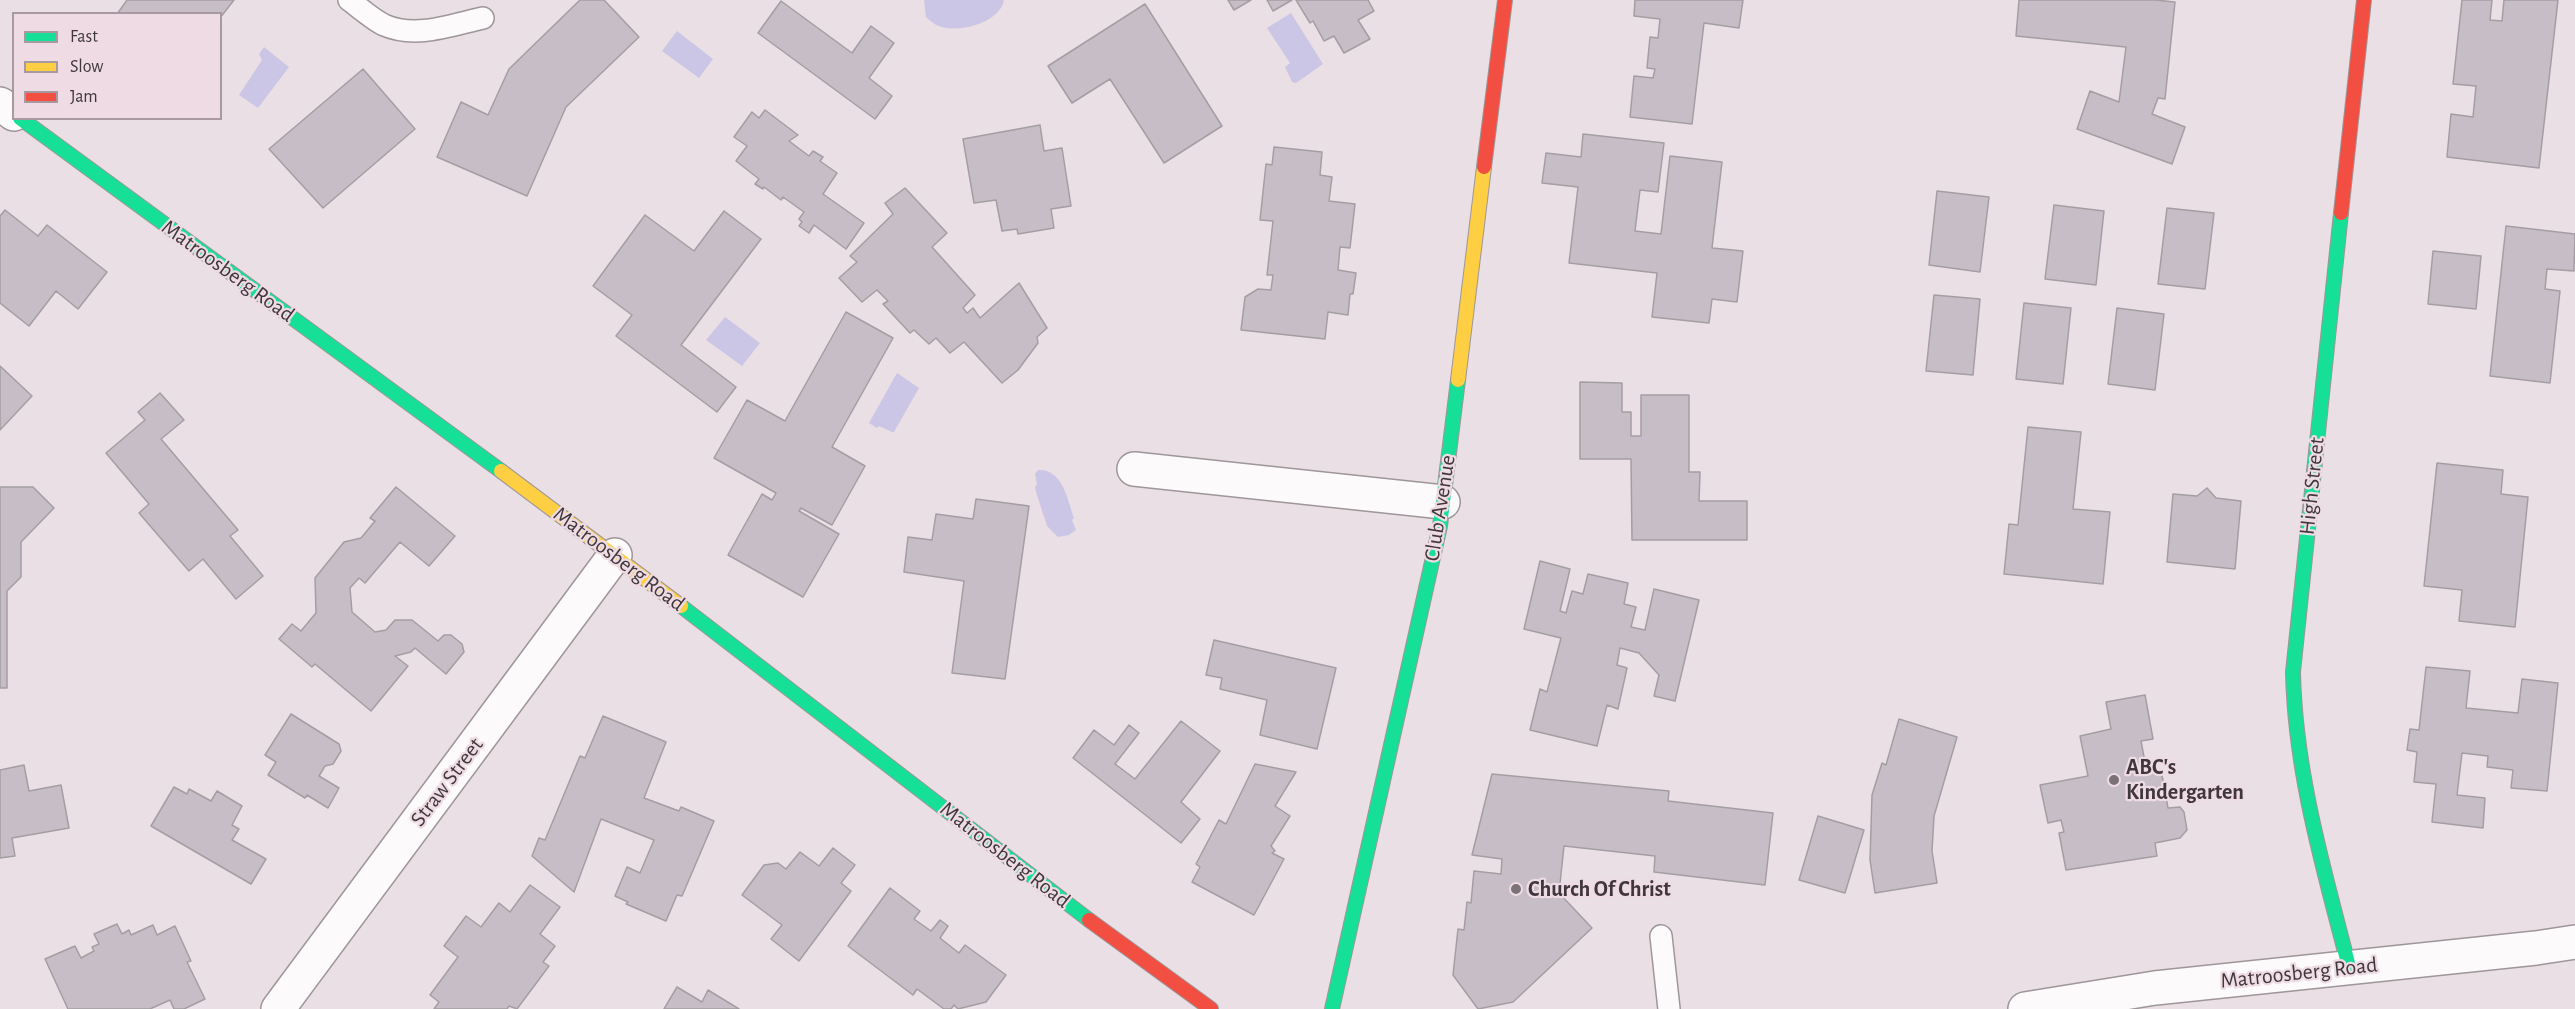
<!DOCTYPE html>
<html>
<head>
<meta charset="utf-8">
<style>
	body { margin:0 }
	#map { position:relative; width:2575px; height:1009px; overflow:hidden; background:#eadfe4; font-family:"Alegreya Sans",sans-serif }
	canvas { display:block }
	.legend { position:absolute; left:12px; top:12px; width:210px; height:108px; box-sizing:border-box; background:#eedbe3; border:2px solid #a899a0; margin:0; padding:8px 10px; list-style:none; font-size:18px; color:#3f373b }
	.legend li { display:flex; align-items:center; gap:12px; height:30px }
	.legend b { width:30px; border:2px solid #a899a0 }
</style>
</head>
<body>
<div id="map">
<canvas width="2575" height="1009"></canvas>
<ul class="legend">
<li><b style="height:8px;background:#16e098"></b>Fast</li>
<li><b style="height:8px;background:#ffcf43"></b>Slow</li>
<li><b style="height:8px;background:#f24e42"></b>Jam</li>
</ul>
</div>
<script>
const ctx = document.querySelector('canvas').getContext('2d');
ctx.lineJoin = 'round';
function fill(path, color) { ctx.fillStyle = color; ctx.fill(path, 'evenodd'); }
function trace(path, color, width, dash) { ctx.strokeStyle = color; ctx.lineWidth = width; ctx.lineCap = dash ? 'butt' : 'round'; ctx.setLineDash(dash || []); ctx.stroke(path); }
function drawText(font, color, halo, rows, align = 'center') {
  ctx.font = font + ' "Alegreya Sans",sans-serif'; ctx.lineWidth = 4.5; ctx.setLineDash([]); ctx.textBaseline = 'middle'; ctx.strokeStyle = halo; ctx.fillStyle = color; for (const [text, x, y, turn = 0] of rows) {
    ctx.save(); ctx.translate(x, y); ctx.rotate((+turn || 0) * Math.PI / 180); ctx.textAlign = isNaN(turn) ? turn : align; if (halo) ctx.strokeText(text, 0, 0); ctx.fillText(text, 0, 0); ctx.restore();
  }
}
const water = new Path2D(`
	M 924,0 L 1003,0 L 1004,1 C 999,21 966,31 947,28 C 938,27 932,23 926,17 Z
	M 1291,13 L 1323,64 L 1296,83 L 1292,82 L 1285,67 L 1290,63 L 1267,28 Z
	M 677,31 L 713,59 L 699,78 L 662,51 Z
	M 264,47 L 289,67 L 258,108 L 239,95 L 262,60 L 259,54 Z
	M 725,317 L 760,343 L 742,366 L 706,340 Z
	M 897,373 L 919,388 L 894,432 L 892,432 L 879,426 L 877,428 L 869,423 Z
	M 1038,470 C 1063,469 1067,499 1074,518 L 1072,520 L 1076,530 L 1069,535 L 1058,537 L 1047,526 L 1036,492 L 1035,487 L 1037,484 L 1035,474 Z`);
const building = new Path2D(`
	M 127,0 L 234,0 L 220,18 L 220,14 L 117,14 Z
	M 580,0 L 604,0 L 639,37 L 566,107 L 527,196 L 437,157 L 461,102 L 488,115 L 509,69 Z
	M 1228,0 L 1251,0 L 1234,10 Z
	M 1267,0 L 1292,0 L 1273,11 Z
	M 1296,0 L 1368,0 L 1374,11 L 1358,20 L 1370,39 L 1344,53 L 1334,36 L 1324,41 L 1313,21 L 1310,23 Z
	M 1635,0 L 1743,0 L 1739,28 L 1704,23 L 1692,124 L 1630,117 L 1634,76 L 1653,78 L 1655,69 L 1647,68 L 1650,37 L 1658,38 L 1660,19 L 1634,16 Z
	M 2019,0 L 2155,0 L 2175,2 L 2165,99 L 2158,98 L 2152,114 L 2185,127 L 2172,164 L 2077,129 L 2090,91 L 2119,102 L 2126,47 L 2016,36 Z
	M 2462,0 L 2492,0 L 2490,20 L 2502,21 L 2504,0 L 2558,0 L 2539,168 L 2447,157 L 2451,114 L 2473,117 L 2476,86 L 2453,84 Z
	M 781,1 L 852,53 L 871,26 L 894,43 L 869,78 L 892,96 L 875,119 L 758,33 Z
	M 1145,4 L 1222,126 L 1164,163 L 1110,79 L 1072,103 L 1048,66 Z
	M 363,69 L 415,129 L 323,208 L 269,149 Z
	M 765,110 L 798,135 L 789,141 L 809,156 L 813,151 L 823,157 L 820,161 L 837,173 L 823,194 L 864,223 L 846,249 L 814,225 L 809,233 L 799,226 L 802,222 L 799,219 L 804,212 L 783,197 L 781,200 L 764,187 L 763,189 L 755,184 L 759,179 L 736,161 L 747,146 L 734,137 L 752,112 L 759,118 Z
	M 1040,125 L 1044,151 L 1062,148 L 1071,206 L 1051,209 L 1054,228 L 1018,234 L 1017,229 L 1002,231 L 996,200 L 974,203 L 963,139 Z
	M 1583,134 L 1664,143 L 1658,192 L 1640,190 L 1635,231 L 1661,234 L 1670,156 L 1722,162 L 1712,248 L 1743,251 L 1737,302 L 1712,299 L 1709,323 L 1652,317 L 1657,273 L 1569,263 L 1578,187 L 1542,183 L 1546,153 L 1581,157 Z
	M 1274,147 L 1322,152 L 1320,175 L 1332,177 L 1329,201 L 1355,204 L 1350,248 L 1340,247 L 1338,270 L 1356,273 L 1353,294 L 1350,294 L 1348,315 L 1328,312 L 1325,339 L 1241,330 L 1245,297 L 1258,289 L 1271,290 L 1273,275 L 1267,275 L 1273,221 L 1260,220 L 1266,164 L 1272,165 Z
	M 905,188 L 947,233 L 932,247 L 975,295 L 963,308 L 967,313 L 973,308 L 980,318 L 1019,283 L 1047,328 L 1037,337 L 1038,343 L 1018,370 L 1002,383 L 964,342 L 950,353 L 936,338 L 929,344 L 914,330 L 910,333 L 883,304 L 888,301 L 877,290 L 862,302 L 839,278 L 857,262 L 850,256 L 893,214 L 885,203 Z
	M 1937,191 L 1989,197 L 1980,272 L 1929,265 Z
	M 2054,205 L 2104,211 L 2096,285 L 2045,279 Z
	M 2167,208 L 2214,213 L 2205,289 L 2158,284 Z
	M 5,210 L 38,236 L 47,225 L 107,272 L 78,309 L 56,291 L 29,326 L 0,303 L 0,216 Z
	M 724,211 L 761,239 L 681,345 L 736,387 L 717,412 L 616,336 L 632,315 L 593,286 L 645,215 L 694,251 Z
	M 2506,226 L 2575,234 L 2574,271 L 2547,269 L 2545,289 L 2560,291 L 2550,383 L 2490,376 Z
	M 2433,251 L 2481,256 L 2476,309 L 2428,304 Z
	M 1934,295 L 1980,299 L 1973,375 L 1926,371 Z
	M 2024,303 L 2071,308 L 2063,384 L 2016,379 Z
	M 2117,308 L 2164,314 L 2155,390 L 2108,384 Z
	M 846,312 L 893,338 L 832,447 L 865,466 L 832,525 L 801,508 L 799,511 L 839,534 L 803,597 L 728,555 L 762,494 L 772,500 L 776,493 L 714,458 L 747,400 L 785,421 Z
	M 0,366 L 32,396 L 0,430 Z
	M 1580,382 L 1622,383 L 1622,412 L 1631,412 L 1631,436 L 1641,436 L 1641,395 L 1689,395 L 1689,472 L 1700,472 L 1699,501 L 1747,501 L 1747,540 L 1632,540 L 1631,459 L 1580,459 Z
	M 160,393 L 184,420 L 161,439 L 238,530 L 230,536 L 263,576 L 236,599 L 203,559 L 189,571 L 139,513 L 149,504 L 106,453 L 145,420 L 138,412 Z
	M 2028,427 L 2081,432 L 2073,509 L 2110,512 L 2103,584 L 2004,574 L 2009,524 L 2018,525 Z
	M 2437,463 L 2503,470 L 2501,494 L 2528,497 L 2515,627 L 2459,621 L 2462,590 L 2424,586 Z
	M 0,487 L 33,487 L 54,508 L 21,542 L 21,577 L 7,591 L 7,688 L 0,688 Z
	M 396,487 L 455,536 L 429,566 L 400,542 L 365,583 L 359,578 L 350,588 L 352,612 L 375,632 L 386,630 L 395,620 L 412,620 L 438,641 L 444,635 L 451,635 L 462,644 L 464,652 L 446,674 L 415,648 L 411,652 L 395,656 L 408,666 L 371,711 L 315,664 L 312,667 L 279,639 L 292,624 L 301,631 L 316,613 L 315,578 L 344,542 L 361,538 L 375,521 L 370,518 Z
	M 2207,488 L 2216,498 L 2241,501 L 2235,569 L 2167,562 L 2173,494 L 2197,496 Z
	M 976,499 L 1029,506 L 1005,679 L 952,673 L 964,581 L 904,572 L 908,537 L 932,540 L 936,514 L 973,519 Z
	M 1540,561 L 1570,569 L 1560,611 L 1566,613 L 1572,591 L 1583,594 L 1588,574 L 1628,583 L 1624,604 L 1636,607 L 1631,627 L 1645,630 L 1654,589 L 1699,600 L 1675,701 L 1654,696 L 1659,675 L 1639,653 L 1620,648 L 1617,665 L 1627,668 L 1618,709 L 1607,705 L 1597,746 L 1530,730 L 1540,689 L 1547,692 L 1561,638 L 1524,629 Z
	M 1214,640 L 1336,668 L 1317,749 L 1260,735 L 1267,700 L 1220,689 L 1222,678 L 1206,675 Z
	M 2426,667 L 2470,671 L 2466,708 L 2518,713 L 2522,679 L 2558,683 L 2547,791 L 2511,788 L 2513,770 L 2487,767 L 2488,756 L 2462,753 L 2457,795 L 2485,798 L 2483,828 L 2432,822 L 2436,784 L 2414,782 L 2417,752 L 2407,750 L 2410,729 L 2419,730 Z
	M 2145,695 L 2153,739 L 2141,741 L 2147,773 L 2161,770 L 2168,808 L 2180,807 L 2184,812 L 2187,830 L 2180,838 L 2155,843 L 2157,856 L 2066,870 L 2059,833 L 2064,832 L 2061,820 L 2048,823 L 2040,785 L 2088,776 L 2080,736 L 2111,729 L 2106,702 Z
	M 291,714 L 339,744 L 341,751 L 333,764 L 325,766 L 319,776 L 339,788 L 328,808 L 307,795 L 305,798 L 268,775 L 276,762 L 265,755 Z
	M 603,716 L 666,742 L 644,798 L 679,811 L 681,807 L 714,821 L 682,896 L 677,895 L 666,921 L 626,904 L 628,902 L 615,896 L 627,867 L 640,873 L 654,840 L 601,819 L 574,892 L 532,856 L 539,838 L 545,840 L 580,756 L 585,758 Z
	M 1899,719 L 1957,737 L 1934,816 L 1932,851 L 1937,883 L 1875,893 L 1870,860 L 1872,795 L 1882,763 L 1886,765 Z
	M 1181,721 L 1220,751 L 1181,802 L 1200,819 L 1181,843 L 1073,758 L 1094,730 L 1114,745 L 1129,725 L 1139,733 L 1115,764 L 1135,779 Z
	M 1255,764 L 1296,772 L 1275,806 L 1290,816 L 1271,846 L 1275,851 L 1272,853 L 1284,859 L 1254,915 L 1192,882 L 1200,867 L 1196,864 L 1219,820 L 1226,824 Z
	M 24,765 L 29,791 L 61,785 L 69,828 L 12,838 L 15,856 L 0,858 L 0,770 Z
	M 1492,774 L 1669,791 L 1668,801 L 1773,813 L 1765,885 L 1654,872 L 1655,856 L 1564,846 L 1559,893 L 1592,928 L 1513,1002 L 1478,1009 L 1453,975 L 1458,929 L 1464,930 L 1467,902 L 1471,903 L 1474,871 L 1501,874 L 1502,859 L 1472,855 Z
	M 174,787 L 187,794 L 189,789 L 211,801 L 217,791 L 242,806 L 232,825 L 239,829 L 232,840 L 266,859 L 251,884 L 151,826 Z
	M 1818,816 L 1864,830 L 1845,893 L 1799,880 Z
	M 833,848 L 855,865 L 841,883 L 851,891 L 799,961 L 771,939 L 782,925 L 742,895 L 764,865 L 778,863 L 786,869 L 800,852 L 819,866 Z
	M 530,885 L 560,907 L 540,934 L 555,946 L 543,962 L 549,966 L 517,1009 L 509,1006 L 507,1009 L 434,1009 L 439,1002 L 430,995 L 458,957 L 444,946 L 466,916 L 481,927 L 499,903 L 510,912 Z
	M 890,888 L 920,911 L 914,919 L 931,931 L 940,920 L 948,926 L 940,938 L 959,953 L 965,945 L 1006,975 L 986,1002 L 958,1009 L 954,1005 L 951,1009 L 944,1009 L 917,989 L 913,995 L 848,946 Z
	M 117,924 L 122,934 L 129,930 L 131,935 L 153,925 L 157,935 L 175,926 L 191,961 L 187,962 L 205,999 L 184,1009 L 174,1009 L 170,1000 L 150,1009 L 68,1009 L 45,959 L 75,946 L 81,958 L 94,951 L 92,947 L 99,944 L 94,934 Z
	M 677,987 L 702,1002 L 708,990 L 739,1009 L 664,1009 Z`);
const lane = new Path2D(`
	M 349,0 C 360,8 372,19 384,25 C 416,39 451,25 483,18
	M 1661,936 L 1669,1009`);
const street = new Path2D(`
	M 0,104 L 14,114
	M 1134,469 L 1443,502
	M 278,1009 L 615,555
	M 2025,1009 L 2155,988 L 2536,948 L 2575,942`);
const fast = new Path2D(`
	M 20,118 L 501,471
	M 2341,213 L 2293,672 C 2295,773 2324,870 2349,967
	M 681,606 L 1089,920
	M 1332,1009 L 1440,526 L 1458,380`);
const slow = new Path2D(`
	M 1458,380 L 1484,167
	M 501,471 L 681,606`);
const jam = new Path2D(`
	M 1484,167 L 1505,0
	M 2341,213 L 2364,0
	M 1089,920 L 1211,1009`);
const markers = [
	[2114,780,6,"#7b7276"],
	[1516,889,6,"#7b7276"]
];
const streetNames = [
	["Matroosberg Road",228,271,36],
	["High Street",2312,486,-84],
	["Club Avenue",1440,508,-81],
	["Matroosberg Road",619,559,37],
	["Straw Street",447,782,-53],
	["Matroosberg Road",1005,855,38],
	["Matroosberg Road",2299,973,-6]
];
const poiNames = [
	["ABC's",2126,767],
	["Kindergarten",2126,792],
	["Church Of Christ",1528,889]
];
fill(water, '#cbc6e5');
fill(building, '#c7bdc6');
trace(building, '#a49ea3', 1.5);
trace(lane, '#9e9699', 24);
trace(street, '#9e9699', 36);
trace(fast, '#9e9699', 16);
trace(slow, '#9e9699', 16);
trace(jam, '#9e9699', 16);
trace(lane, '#fcfafb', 21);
trace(street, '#fcfafb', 33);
trace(fast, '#16e098', 14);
trace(slow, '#ffcf43', 14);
trace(jam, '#f24e42', 14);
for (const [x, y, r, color] of markers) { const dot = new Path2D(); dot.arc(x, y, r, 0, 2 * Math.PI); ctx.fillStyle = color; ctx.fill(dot); trace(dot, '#eedbe3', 2); }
drawText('22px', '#3f373b', '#eedbe3', streetNames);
drawText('bold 22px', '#3f373b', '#eedbe3', poiNames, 'left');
</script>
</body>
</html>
